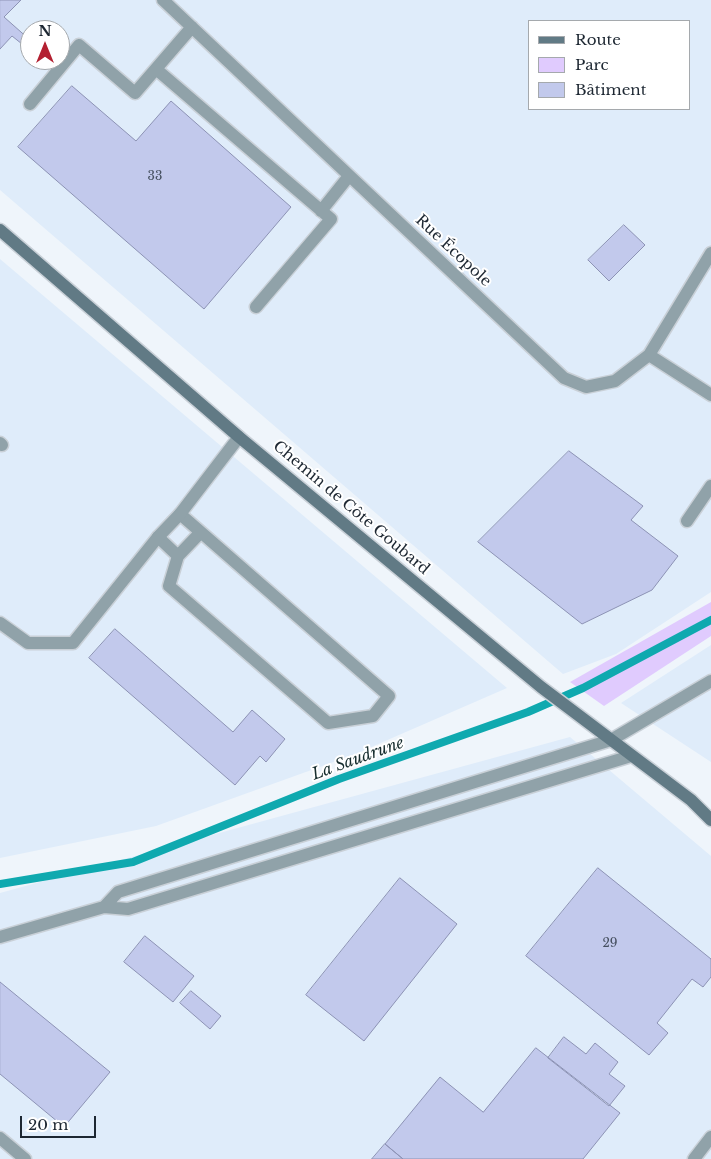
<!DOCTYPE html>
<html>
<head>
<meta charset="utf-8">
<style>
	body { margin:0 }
	#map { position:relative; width:711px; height:1159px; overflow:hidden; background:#eff5fb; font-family:"Libre Baskerville",serif }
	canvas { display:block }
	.legend { position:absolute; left:528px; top:20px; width:162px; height:90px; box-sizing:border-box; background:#fff; border:1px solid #a5a9ad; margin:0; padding:6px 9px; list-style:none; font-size:15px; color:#1d2732 }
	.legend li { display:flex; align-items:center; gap:10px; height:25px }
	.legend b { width:25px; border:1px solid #a5a9ad }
	.north { position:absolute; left:20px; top:20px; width:50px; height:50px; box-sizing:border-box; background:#fff; border:1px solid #a5a9ad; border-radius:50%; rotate:0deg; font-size:14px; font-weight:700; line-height:20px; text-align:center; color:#1d2732 }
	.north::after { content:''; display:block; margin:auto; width:18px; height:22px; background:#b32031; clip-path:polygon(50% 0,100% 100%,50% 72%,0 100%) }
	.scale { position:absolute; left:20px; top:1116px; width:76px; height:22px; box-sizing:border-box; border:2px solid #1d2732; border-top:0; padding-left:6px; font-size:15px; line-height:18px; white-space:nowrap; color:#1d2732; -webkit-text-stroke:4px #fff; paint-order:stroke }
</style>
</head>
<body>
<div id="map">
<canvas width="711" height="1159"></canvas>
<ul class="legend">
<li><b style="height:6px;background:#617a85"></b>Route</li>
<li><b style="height:14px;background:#e0cbfe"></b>Parc</li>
<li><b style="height:14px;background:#c2c9ec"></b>Bâtiment</li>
</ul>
<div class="north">N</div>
<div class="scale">20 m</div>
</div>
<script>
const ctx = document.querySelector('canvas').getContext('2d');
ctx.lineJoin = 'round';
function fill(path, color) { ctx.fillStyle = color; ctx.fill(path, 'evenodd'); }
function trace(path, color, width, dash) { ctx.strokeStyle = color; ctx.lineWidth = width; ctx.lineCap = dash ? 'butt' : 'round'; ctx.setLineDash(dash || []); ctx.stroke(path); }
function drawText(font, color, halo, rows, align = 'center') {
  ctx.font = font + ' "Libre Baskerville",serif'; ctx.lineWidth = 4; ctx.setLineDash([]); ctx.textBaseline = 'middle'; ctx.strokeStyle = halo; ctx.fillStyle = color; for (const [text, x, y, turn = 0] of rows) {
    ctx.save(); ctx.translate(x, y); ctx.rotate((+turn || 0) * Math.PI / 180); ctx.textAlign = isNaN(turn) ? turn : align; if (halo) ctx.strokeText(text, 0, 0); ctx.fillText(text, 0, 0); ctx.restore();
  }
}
const built = new Path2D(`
	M 0,0 L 711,0 L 711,592 L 616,654 L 563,674 L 0,190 ZM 530,21 L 690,21 L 690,109 L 530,109 ZM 30,30 L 60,30 L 60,60 L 30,60 Z
	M 0,259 L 507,688 L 353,755 L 156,826 L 0,858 Z
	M 711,645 L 711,762 L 621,703 Z
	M 570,737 L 711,856 L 711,1159 L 0,1159 L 0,893 Z`);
const green = new Path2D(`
	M 711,602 L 711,636 L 604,706 L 570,682 Z`);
const stream = new Path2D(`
	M 0,884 L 133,862 L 339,779 L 528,712 L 583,688 L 711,620`);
const building = new Path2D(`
	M 0,0 L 21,0 L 4,17 L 30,40 L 30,45 L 27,48 L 12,36 L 0,49 Z
	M 72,86 L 136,141 L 171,101 L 291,207 L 204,309 L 18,147 Z
	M 624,225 L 645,245 L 609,281 L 588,260 Z
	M 569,451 L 643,506 L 631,520 L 678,556 L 652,590 L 582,624 L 478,542 Z
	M 115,629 L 233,732 L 252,710 L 285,739 L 266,762 L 260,756 L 235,785 L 89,658 Z
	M 598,868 L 711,959 L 711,977 L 703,987 L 692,979 L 657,1023 L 668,1033 L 649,1055 L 526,956 Z
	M 400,878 L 457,924 L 364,1041 L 306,995 Z
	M 145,936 L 194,976 L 173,1002 L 124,962 Z
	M 0,982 L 110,1072 L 64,1127 L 0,1074 Z
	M 191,991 L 221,1016 L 210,1029 L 180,1003 Z
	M 564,1037 L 586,1054 L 595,1043 L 618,1062 L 609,1074 L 625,1086 L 609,1106 L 548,1058 Z
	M 536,1048 L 620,1113 L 583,1159 L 403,1159 L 385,1144 L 440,1077 L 483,1112 Z
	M 385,1144 L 403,1159 L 372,1159 Z`);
const lane = new Path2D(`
	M 163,0 L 564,378 L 586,387 L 615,381 L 649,355 L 711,253
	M 156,69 L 331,219 L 256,307
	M 30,104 L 79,45 L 135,93 L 192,27
	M 321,211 L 349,176
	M 649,355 L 711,395
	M 0,443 L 2,445
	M 687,521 L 711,486
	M 158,537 L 178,556 L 169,586 L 328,723 L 373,716 L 389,696 L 180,514
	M 178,556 L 200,533
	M 104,907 L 118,892 L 611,740 L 711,681
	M 0,937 L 104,907 L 128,909 L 631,756`);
const street = new Path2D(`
	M 0,623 L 28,643 L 73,643 L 158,537 L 180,514 L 239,437
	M 0,1138 L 25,1159
	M 694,1159 L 711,1137`);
const secondary = new Path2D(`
	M 0,230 L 239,437 L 541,687 L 691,800 L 711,820`);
const numberNames = [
	["33",155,177],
	["29",610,944]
];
const streetNames = [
	["Rue Écopole",453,251,43],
	["Chemin de Côte Goubard",351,508,40]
];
const waterNames = [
	["La Saudrune",358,759,-20]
];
fill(built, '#dfecfa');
fill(green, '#e0cbfe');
trace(stream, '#0fa9af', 8);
fill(building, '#c2c9ec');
trace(building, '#8d93b5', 1);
trace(lane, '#c9d0d7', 15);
trace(street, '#c9d0d7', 15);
trace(secondary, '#c9d0d7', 15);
trace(lane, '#90a2a9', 12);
trace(street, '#90a2a9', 12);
trace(secondary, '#617a85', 12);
drawText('12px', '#465060', null, numberNames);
drawText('15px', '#1d2732', '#fff', streetNames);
drawText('italic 16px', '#172d2e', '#fff', waterNames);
</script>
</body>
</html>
